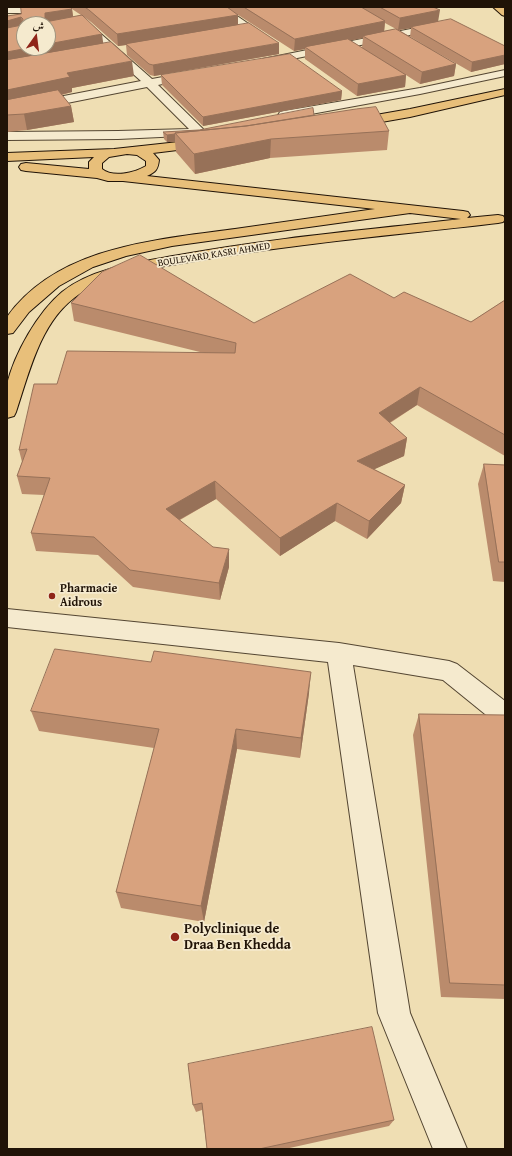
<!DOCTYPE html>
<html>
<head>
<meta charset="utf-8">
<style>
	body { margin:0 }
	#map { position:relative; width:512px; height:1156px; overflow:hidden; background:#efdeb3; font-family:"Gentium Book Plus",Amiri,serif }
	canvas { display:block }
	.frame { position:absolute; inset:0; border:8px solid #201307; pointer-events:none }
	.north { position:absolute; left:16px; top:16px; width:40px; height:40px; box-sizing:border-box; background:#f5eace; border:1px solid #a0947e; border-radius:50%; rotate:14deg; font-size:11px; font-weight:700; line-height:16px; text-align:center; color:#201307 }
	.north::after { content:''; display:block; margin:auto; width:14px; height:18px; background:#8f2418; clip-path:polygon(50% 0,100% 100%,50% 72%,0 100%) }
</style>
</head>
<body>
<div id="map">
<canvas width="512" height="1156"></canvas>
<div class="frame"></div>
<div class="north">ش</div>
</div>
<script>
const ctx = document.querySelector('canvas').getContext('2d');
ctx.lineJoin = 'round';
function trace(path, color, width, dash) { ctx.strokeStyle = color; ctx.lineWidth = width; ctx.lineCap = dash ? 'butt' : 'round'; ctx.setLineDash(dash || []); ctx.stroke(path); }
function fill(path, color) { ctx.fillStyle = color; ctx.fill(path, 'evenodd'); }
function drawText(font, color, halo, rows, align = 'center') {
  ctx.font = font + ' "Gentium Book Plus",serif'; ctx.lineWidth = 3.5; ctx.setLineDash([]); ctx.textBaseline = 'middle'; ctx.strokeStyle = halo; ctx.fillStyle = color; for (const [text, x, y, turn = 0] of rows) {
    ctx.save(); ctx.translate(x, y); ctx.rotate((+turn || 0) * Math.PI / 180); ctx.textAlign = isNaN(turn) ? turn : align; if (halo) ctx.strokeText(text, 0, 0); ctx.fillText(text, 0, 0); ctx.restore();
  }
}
const minor = new Path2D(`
	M 7,7 L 50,7 L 55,10 L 50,13 L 7,13 Z
	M 213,7 L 224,7 L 272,40 L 267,43 L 263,42 Z
	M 80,18 L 84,19 L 152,79 L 190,72 L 194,73 L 196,75 L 194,77 L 158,85 L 203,129 L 205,132 L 203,135 L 118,139 L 7,140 L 7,132 L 118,131 L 189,129 L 147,87 L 7,115 L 7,107 L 141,81 L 76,23 L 75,21 Z
	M 440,23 L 444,24 L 445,26 L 444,28 L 263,65 L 258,62 L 263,59 Z
	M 505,70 L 505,76 L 420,94 L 284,119 L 280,118 L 278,115 L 280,112 L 284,111 L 420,88 Z
	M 7,609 L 339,643 L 449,661 L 457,664 L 505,701 L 505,726 L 496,723 L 443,680 L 353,665 L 410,1013 L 467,1149 L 433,1149 L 378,1013 L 328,662 L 7,627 Z`);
const major = new Path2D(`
	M 505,89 L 505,95 L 410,117 L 353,127 L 349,126 L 347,123 L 349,120 L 353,119 L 410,109 Z
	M 206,139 L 210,140 L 212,143 L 210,146 L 153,153 L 159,160 C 158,169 156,172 147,176 L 463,211 L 468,212 L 470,215 L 467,218 L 498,215 L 503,216 L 505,219 L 503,222 L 498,223 C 395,235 291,244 189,262 C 150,269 106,273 74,298 C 40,324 29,373 16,412 L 14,416 L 7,418 C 7,407 5,395 7,385 C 14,354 38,312 62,292 C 93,267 140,262 179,255 C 272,238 366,230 461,219 L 410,213 L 172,246 L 126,256 L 93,267 L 59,286 L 29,312 L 13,333 L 7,334 L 7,317 C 58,246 156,240 235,229 C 281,222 328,216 375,209 L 123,181 L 108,181 L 97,178 L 26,171 L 21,170 L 19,167 L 21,164 L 26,163 L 89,169 L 89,162 L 94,157 L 7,161 L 7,153 L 114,149 ZM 127,154 L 137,155 L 146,161 L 146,166 C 134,173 113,178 102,169 L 102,163 L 109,157 Z`);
const highway = new Path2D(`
	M 493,7 L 504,7 L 505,16 L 502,15 Z`);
const wall = new Path2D(`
	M 21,7 L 433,7 L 438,21 L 505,46 L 505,64 L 471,72 L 410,37 L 411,28 L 399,30 L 456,64 L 454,76 L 420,84 L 406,75 L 405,87 L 357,96 L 305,59 L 305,49 L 294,51 L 232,11 L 238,15 L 238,25 L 279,54 L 154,76 L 150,75 L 127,55 L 126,45 L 118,46 L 91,22 L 83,16 L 103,43 L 134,76 L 72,88 L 72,92 L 62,95 L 71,106 L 74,122 L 27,130 L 7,132 L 7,16 L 21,14 ZM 72,9 L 81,15 L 73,17 ZM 385,23 L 396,29 L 384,31 ZM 363,38 L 362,48 L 350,40 L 352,40 Z
	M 161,75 L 342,91 L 341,100 L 203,126 L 162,85 Z
	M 314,115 L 389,131 L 387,150 L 270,158 L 195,174 L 176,152 L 175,142 L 167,142 L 164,139 L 163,132 L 199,130 Z
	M 394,298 L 471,322 L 505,300 L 505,456 L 417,405 L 390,423 L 407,438 L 404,456 L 374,469 L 405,485 L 401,503 L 367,539 L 335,521 L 280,556 L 216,499 L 180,520 L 229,567 L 220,600 L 133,587 L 98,555 L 36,551 L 31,533 L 44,495 L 22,494 L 17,476 L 22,462 L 19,450 L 57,384 L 204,353 L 74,321 L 71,303 L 254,323 Z
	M 484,464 L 505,465 L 505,582 L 493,581 L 478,484 Z
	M 309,693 L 300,758 L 237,749 L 204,922 L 121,908 L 116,892 L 154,748 L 39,731 L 31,711 Z
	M 419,714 L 505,715 L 505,999 L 441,997 L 413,735 Z
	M 188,1064 L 394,1120 L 389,1126 L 285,1149 L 207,1149 L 202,1110 L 196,1112 L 193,1105 Z`);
const shadedWall = new Path2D(`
	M 72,9 L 74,23 L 45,22 L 45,13 Z
	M 440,10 L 438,22 L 411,27 L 411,28 L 398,30 L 400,18 Z
	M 238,15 L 238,27 L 126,44 L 126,45 L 118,46 L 117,34 Z
	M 21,17 L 24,32 L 7,36 L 7,21 Z
	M 385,21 L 384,33 L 363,36 L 363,38 L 308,49 L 305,47 L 305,49 L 294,51 L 295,39 Z
	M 102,34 L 104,49 L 7,67 L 7,52 L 28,48 L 48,48 L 48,44 Z
	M 279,43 L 279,54 L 154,76 L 153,65 Z
	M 505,55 L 505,64 L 471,72 L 472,62 Z
	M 132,61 L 134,76 L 72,88 L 72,92 L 7,107 L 7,90 L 67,73 Z
	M 456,64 L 454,76 L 420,84 L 422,72 Z
	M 406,75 L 405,87 L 357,96 L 358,84 Z
	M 342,91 L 341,100 L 203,126 L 203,117 Z
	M 71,106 L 74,122 L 27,130 L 24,114 Z
	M 175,134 L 175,142 L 167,142 L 167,135 Z
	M 271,139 L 270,158 L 195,174 L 194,154 Z
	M 420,387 L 417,405 L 376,431 L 379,413 Z
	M 407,438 L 404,456 L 355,478 L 357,461 Z
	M 215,481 L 216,499 L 168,526 L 166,509 Z
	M 405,485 L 401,503 L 367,539 L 369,521 Z
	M 337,503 L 335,521 L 280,556 L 280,538 Z
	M 229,549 L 229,567 L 220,600 L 219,583 Z
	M 311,672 L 309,693 L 300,758 L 301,738 Z
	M 236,729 L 237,749 L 204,922 L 201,906 Z`);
const building = new Path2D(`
	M 21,7 L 70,7 L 72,9 L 45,13 L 45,22 L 82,15 L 102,34 L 48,44 L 48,24 L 24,24 L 24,48 L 28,48 L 7,52 L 7,28 L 22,25 L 23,19 L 21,17 L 7,21 L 7,16 L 21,14 Z
	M 85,7 L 227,7 L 238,15 L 117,34 L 89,10 Z
	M 244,7 L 361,7 L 385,21 L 295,39 Z
	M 380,7 L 433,7 L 440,10 L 400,18 Z
	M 451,19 L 505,46 L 505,55 L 472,62 L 411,27 Z
	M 249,23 L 279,43 L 153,65 L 149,64 L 126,44 Z
	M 396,29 L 456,64 L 422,72 L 363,36 Z
	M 348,39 L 406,75 L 358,84 L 305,47 Z
	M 111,42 L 132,61 L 67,73 L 70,77 L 7,90 L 7,60 Z
	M 290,54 L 342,91 L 203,117 L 161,75 Z
	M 58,90 L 71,106 L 24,114 L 7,115 L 7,100 Z
	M 376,107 L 389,131 L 271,139 L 194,154 L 175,133 L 246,126 L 356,109 Z
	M 313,108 L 314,115 L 246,126 L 175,133 L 175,134 L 167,135 L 163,132 L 199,130 Z
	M 140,255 L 254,323 L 350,274 L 394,298 L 404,292 L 471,322 L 505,300 L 505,435 L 420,387 L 379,413 L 407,438 L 357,461 L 405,485 L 369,521 L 337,503 L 280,538 L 215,481 L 166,509 L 213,547 L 229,549 L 219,583 L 130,570 L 94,537 L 31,533 L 50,478 L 17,476 L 27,449 L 19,450 L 34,384 L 57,384 L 67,351 L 235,353 L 236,343 L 71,303 L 102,272 Z
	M 484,464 L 505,465 L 505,562 L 499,562 Z
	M 55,649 L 151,662 L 154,651 L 311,672 L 301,738 L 236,729 L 201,906 L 116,892 L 159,729 L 31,711 Z
	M 419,714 L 505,715 L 505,985 L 450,983 Z
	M 372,1027 L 394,1120 L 259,1149 L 207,1149 L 202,1103 L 193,1105 L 188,1064 Z`);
const markers = [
	[52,596,4,"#8f2418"],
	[175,937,5,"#8f2418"]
];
const farStreetnames = [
	["BOULEVARD KASRI AHMED",214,255,-9]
];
const poiNames = [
	["Pharmacie",60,589],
	["Aidrous",60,603]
];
const nearPoinames = [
	["Polyclinique de",184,929],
	["Draa Ben Khedda",184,945]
];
trace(minor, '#544632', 2);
trace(major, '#201307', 2);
trace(highway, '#201307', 2);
fill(minor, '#f5eace');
fill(major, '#e8bf7a');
fill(highway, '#e8bf7a');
fill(wall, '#ba8b6c');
fill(shadedWall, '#977158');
fill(building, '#d8a27e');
trace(building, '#977158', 1);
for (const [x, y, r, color] of markers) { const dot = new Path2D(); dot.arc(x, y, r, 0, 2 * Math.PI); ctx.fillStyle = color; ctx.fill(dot); trace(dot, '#f5eace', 1.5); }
drawText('10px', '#201307', '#f5eace', farStreetnames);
drawText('bold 12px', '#201307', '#f5eace', poiNames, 'left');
drawText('bold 14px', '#201307', '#f5eace', nearPoinames, 'left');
</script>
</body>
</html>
